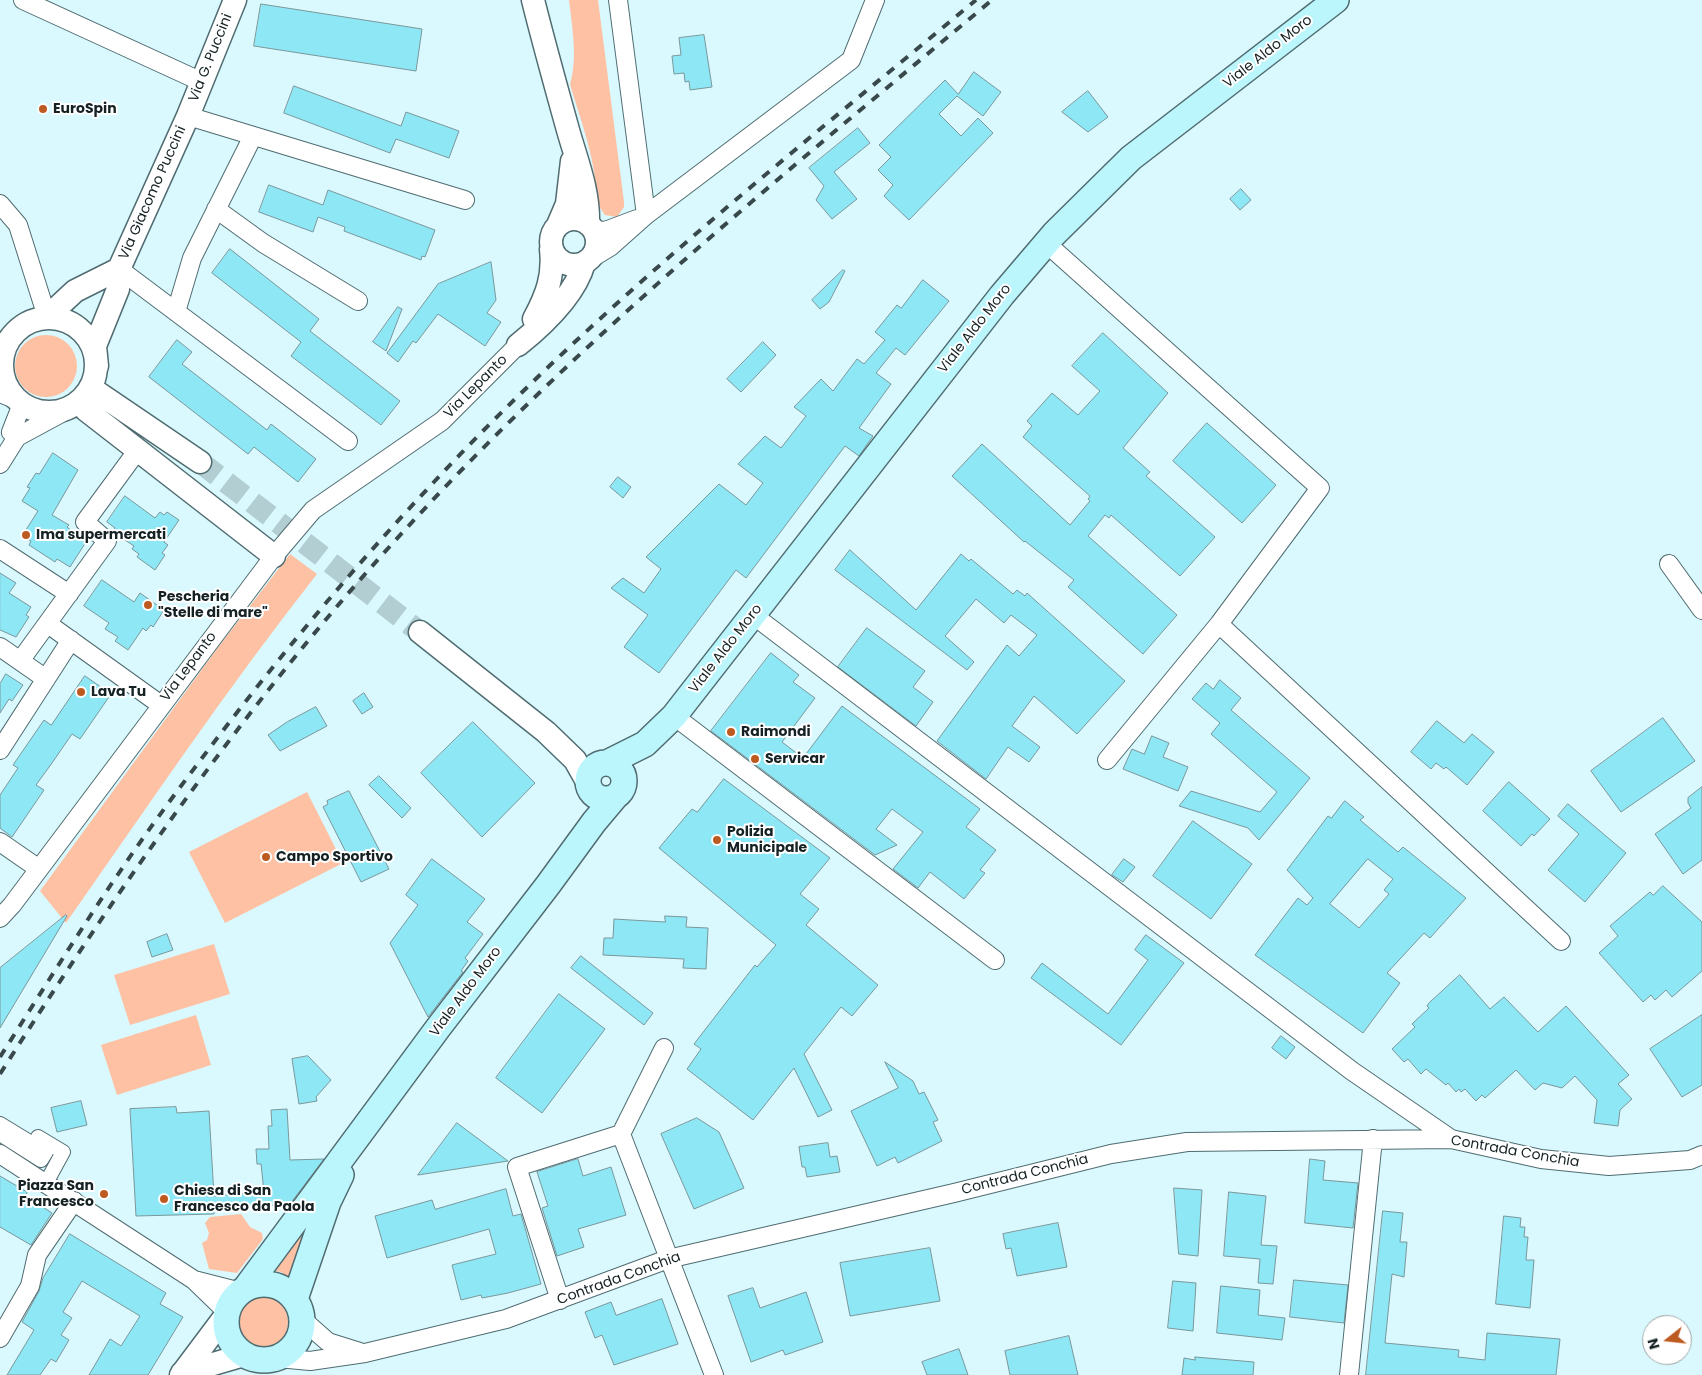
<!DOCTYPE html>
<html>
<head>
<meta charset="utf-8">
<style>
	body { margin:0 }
	#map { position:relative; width:1702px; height:1375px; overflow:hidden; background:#d9f9fe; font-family:Poppins,sans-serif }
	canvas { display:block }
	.north { position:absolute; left:1642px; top:1315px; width:50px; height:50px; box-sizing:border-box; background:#fff; border:1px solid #a1a6a7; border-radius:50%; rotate:254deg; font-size:14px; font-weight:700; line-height:20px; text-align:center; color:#152123 }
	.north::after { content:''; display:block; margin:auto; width:18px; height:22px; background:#bd5a20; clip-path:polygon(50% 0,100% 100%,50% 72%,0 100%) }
</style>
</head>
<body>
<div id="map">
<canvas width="1702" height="1375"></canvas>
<div class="north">N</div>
</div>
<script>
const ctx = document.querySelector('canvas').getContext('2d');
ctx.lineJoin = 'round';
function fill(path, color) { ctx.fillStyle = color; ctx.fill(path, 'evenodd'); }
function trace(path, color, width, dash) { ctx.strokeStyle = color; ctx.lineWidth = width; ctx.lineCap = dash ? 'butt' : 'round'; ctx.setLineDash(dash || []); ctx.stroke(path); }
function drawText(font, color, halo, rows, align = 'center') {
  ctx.font = font + ' Poppins,sans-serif'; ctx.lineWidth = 4; ctx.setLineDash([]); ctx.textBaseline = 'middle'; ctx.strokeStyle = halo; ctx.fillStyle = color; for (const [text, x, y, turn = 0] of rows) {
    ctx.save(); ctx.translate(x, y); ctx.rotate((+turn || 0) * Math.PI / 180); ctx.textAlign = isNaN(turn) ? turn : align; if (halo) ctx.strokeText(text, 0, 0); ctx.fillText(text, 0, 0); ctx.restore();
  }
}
const green = new Path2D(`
	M 569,0 L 598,0 L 624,202 L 624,207 L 617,217 L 605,215 L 594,199 C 601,172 578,113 570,84 C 578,59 572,26 569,0 Z
	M15 366a31 31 0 1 1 62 0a31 31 0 1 1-62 0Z
	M 290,554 L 317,574 C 228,687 148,806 66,923 L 40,891 L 219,646 Z
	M 307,792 L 343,863 L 225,923 L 189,852 Z
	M 214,944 L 230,994 L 130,1025 L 114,975 Z
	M 196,1015 L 211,1065 L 117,1095 L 101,1045 Z
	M 319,1197 L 294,1280 L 281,1272 L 266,1269 Z
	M 241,1214 L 250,1227 L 262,1233 L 263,1239 L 237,1273 L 209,1269 L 202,1243 L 207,1240 L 209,1233 L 205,1223 L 210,1217 Z
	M236 1322a26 26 0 1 1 52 0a26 26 0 1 1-52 0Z`);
const building = new Path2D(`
	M 261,4 L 422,29 L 416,71 L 254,46 Z
	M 704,35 L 712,87 L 690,90 L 689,81 L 685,82 L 684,73 L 674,74 L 672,56 L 681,55 L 679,38 Z
	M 974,72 L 1001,92 L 983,116 L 957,96 L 939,114 L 961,136 L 978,118 L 993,133 L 909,220 L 884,196 L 893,185 L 878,170 L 891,157 L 879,145 L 945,80 L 958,94 Z
	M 294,86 L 401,126 L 406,112 L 459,131 L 449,158 L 396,139 L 390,153 L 284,113 Z
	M 1088,91 L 1108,117 L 1088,132 L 1062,112 Z
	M 858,128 L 870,143 L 834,172 L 857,199 L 832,219 L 816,200 L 824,186 L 809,168 Z
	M 269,185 L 323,205 L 328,190 L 435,230 L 425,257 L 422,256 L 421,260 L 344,231 L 345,227 L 318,217 L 313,232 L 259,212 Z
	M 1241,189 L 1251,200 L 1240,210 L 1230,199 Z
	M 230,249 L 319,319 L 310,331 L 400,401 L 381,425 L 291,356 L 301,342 L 212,273 Z
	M 491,262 L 496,300 L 487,313 L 501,322 L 485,346 L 438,314 L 416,343 L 413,341 L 398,362 L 387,353 L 438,284 Z
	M 843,270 L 845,271 L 829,302 L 820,309 L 812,300 Z
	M 923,280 L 949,301 L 905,355 L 896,348 L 876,373 L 891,384 L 859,428 L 873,436 L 859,456 L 845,446 L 746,578 L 736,570 L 659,673 L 624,647 L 648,615 L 611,588 L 623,578 L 644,593 L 661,569 L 646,557 L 719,484 L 746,505 L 763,483 L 738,464 L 765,436 L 781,448 L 806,416 L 794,407 L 821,379 L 833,391 L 857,359 L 864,364 L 885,340 L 875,332 L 897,305 L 901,308 Z
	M 398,307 L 402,309 L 386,351 L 373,342 Z
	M 1103,333 L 1168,393 L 1123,448 L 1150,472 L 1146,476 L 1215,537 L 1180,576 L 1111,515 L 1109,518 L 1105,515 L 1088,536 L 1177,615 L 1143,654 L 1068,587 L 1074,580 L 1025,541 L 1024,542 L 952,476 L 982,444 L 1070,525 L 1090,501 L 1088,499 L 1090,496 L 1023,437 L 1032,426 L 1027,421 L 1052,393 L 1078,415 L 1100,391 L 1072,366 Z
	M 177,340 L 192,352 L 182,364 L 267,430 L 271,424 L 316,459 L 298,482 L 254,447 L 248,454 L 149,377 Z
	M 763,342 L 776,355 L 741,392 L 727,379 Z
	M 1207,423 L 1276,485 L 1242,523 L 1173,461 Z
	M 53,453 L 78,470 L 52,515 L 69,525 L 67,527 L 86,542 L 70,567 L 57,559 L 55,562 L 29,545 L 31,541 L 22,536 L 38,511 L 22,501 L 30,488 L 27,487 L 36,473 L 39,474 Z
	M 618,477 L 631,487 L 623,498 L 610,487 Z
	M 125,496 L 155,518 L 160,512 L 164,515 L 167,512 L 179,520 L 164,542 L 168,545 L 162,553 L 165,555 L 155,570 L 137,557 L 139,554 L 132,549 L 134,546 L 113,532 L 115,528 L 107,522 Z
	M 850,550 L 916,610 L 961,554 L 969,561 L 971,559 L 1013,594 L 1017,590 L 1025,596 L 1027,593 L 1125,681 L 1077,734 L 1034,696 L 1012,726 L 1040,747 L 1029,762 L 1008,747 L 986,779 L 937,741 L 1007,645 L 1019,656 L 1037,635 L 1011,615 L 1004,623 L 976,599 L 945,636 L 974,662 L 967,670 L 835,570 Z
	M 0,573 L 16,583 L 9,593 L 31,607 L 26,615 L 29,617 L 16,637 L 0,630 Z
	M 102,580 L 134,602 L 140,593 L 164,610 L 153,627 L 151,625 L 146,631 L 143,628 L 128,650 L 115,641 L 118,637 L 105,629 L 109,623 L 84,606 Z
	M 867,628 L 925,671 L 913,687 L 933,702 L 916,726 L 838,667 Z
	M 771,653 L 799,675 L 793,682 L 815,698 L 782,742 L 803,758 L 842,706 L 980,809 L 966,827 L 996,850 L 980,870 L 985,873 L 964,899 L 930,872 L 918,888 L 893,869 L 923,832 L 892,809 L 876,829 L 897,845 L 875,855 L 711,731 Z
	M 6,674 L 23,685 L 12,701 L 9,699 L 0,713 L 0,684 Z
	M 85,676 L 111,694 L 80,739 L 72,734 L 52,763 L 36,785 L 44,790 L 12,837 L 0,828 L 0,795 L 18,768 L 13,765 L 44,720 L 51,725 Z
	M 1220,680 L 1241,698 L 1231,710 L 1310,778 L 1259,840 L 1248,828 L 1179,806 L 1191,791 L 1260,812 L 1277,792 L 1211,734 L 1220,723 L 1192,699 L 1206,683 L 1213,689 Z
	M 364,693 L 373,707 L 362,714 L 353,701 Z
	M 316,707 L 327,726 L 280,751 L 268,735 L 287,722 Z
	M 1663,718 L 1695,761 L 1621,812 L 1591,771 Z
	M 1437,721 L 1464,743 L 1472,734 L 1494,752 L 1467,785 L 1446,767 L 1444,769 L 1436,763 L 1431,769 L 1411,752 Z
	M 473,722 L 535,783 L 482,837 L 421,773 Z
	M 1152,736 L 1169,743 L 1163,757 L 1188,767 L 1178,791 L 1123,769 L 1132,749 L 1144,754 Z
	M 379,776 L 411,808 L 402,818 L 369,785 Z
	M 724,779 L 830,858 L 800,894 L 819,909 L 806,925 L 878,985 L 852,1016 L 841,1007 L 804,1054 L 832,1110 L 818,1117 L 794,1068 L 753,1120 L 687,1069 L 701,1049 L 694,1044 L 755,965 L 757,967 L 776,945 L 659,848 L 692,809 L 697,812 Z
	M 1509,782 L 1550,819 L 1534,836 L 1532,834 L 1521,846 L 1483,811 Z
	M 1702,787 L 1702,860 L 1683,874 L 1655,834 L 1691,808 L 1688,803 L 1688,798 Z
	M 349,791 L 389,869 L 361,882 L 323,807 L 328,804 L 327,801 Z
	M 1345,801 L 1364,817 L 1360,820 L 1398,852 L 1403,847 L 1466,898 L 1430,938 L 1424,933 L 1387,973 L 1400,983 L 1363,1033 L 1255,955 L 1298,898 L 1307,905 L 1313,898 L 1287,870 L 1328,816 L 1331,818 ZM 1368,859 L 1393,879 L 1384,890 L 1389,894 L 1359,928 L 1330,904 Z
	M 1568,804 L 1626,853 L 1585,902 L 1548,870 L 1579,834 L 1558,816 Z
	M 1193,821 L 1252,864 L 1211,919 L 1153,876 Z
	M 432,859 L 485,899 L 467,922 L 483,934 L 465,958 L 468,961 L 461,971 L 463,972 L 428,1017 L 390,943 L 418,905 L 406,895 Z
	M 1124,859 L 1135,867 L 1123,882 L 1112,875 Z
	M 1663,886 L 1702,922 L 1702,971 L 1672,997 L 1666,990 L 1655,1000 L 1651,995 L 1643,1002 L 1599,953 L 1618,936 L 1610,926 L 1650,892 L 1653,895 Z
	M 66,915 L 67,916 L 0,1028 L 0,968 Z
	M 665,916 L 687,917 L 686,927 L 708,928 L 706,969 L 683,968 L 684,959 L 603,955 L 604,938 L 613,938 L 614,919 L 665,922 Z
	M 167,934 L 173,950 L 152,957 L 147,942 Z
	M 1146,935 L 1184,963 L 1121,1045 L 1031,978 L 1042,963 L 1108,1014 L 1148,960 L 1135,950 Z
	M 581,956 L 653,1013 L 644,1025 L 571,968 Z
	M 1460,975 L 1490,1009 L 1504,997 L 1538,1032 L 1566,1006 L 1629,1075 L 1618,1084 L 1632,1099 L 1620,1110 L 1618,1126 L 1594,1123 L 1597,1100 L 1575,1076 L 1562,1088 L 1543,1083 L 1535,1090 L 1516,1070 L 1485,1098 L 1482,1095 L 1476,1101 L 1465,1089 L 1461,1092 L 1459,1089 L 1456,1092 L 1448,1083 L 1446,1085 L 1426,1069 L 1421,1074 L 1408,1059 L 1404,1062 L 1392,1049 L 1415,1027 L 1412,1024 L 1429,1008 L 1427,1006 L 1429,1003 Z
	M 559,994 L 605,1029 L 542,1113 L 496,1078 Z
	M 1702,1015 L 1702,1085 L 1682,1097 L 1650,1049 Z
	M 1281,1036 L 1295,1047 L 1286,1059 L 1272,1048 Z
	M 308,1056 L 331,1080 L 316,1097 L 317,1101 L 299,1104 L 292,1059 Z
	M 885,1062 L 913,1081 L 919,1094 L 924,1092 L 938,1120 L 933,1122 L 942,1141 L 898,1163 L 895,1157 L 877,1166 L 851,1111 L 898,1088 Z
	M 81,1101 L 87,1125 L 57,1132 L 51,1108 Z
	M 176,1107 L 177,1113 L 209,1111 L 214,1196 L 264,1192 L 261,1164 L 257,1164 L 256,1149 L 269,1149 L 268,1126 L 272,1126 L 271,1110 L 287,1109 L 290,1160 L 324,1159 L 290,1204 L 214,1210 L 214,1214 L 136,1216 L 130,1109 Z
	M 697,1118 L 719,1132 L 744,1188 L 694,1209 L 661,1134 Z
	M 457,1123 L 508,1161 L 418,1175 Z
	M 828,1143 L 830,1157 L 837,1156 L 840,1172 L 807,1177 L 805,1167 L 802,1167 L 799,1147 Z
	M 578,1159 L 583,1176 L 611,1167 L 626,1215 L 578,1229 L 584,1247 L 557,1256 L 542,1208 L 548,1206 L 537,1172 Z
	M 1310,1159 L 1325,1161 L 1323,1180 L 1358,1183 L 1353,1228 L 1305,1223 Z
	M 0,1176 L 27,1192 L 26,1196 L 52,1213 L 31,1245 L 0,1227 Z
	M 1174,1188 L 1202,1190 L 1198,1256 L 1179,1254 Z
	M 506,1189 L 513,1216 L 521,1214 L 541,1284 L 508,1293 L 482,1298 L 481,1295 L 461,1300 L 452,1265 L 496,1254 L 489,1229 L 387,1258 L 375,1216 L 432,1200 L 435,1209 Z
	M 1229,1192 L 1266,1196 L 1261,1245 L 1277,1246 L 1273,1284 L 1258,1283 L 1260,1259 L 1224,1256 Z
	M 1383,1211 L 1403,1213 L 1400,1242 L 1407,1242 L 1404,1277 L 1392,1274 L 1385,1343 L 1459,1350 L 1458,1357 L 1485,1360 L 1487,1333 L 1560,1339 L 1556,1375 L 1366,1375 Z
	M 1504,1216 L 1521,1218 L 1520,1227 L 1525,1227 L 1524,1237 L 1528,1237 L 1526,1260 L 1534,1260 L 1530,1308 L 1496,1304 Z
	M 1058,1223 L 1067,1267 L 1017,1276 L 1011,1248 L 1006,1249 L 1003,1234 Z
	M 70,1234 L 166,1293 L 160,1304 L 183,1317 L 148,1375 L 89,1375 L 110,1339 L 121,1346 L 140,1316 L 82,1281 L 63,1312 L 72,1318 L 61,1335 L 69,1340 L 56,1362 L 51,1359 L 40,1375 L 7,1375 L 34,1330 L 22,1322 L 39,1291 L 43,1278 Z
	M 930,1248 L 940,1301 L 850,1316 L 840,1263 Z
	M 1294,1280 L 1348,1285 L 1344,1323 L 1290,1317 Z
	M 1173,1281 L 1196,1283 L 1193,1331 L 1168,1328 Z
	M 1221,1286 L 1260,1290 L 1258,1315 L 1285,1318 L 1282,1340 L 1217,1333 Z
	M 753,1288 L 760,1308 L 806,1292 L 823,1342 L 785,1355 L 783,1350 L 751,1362 L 728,1296 Z
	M 662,1299 L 678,1344 L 614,1365 L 602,1335 L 595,1338 L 585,1312 L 611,1302 L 616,1315 Z
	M 1069,1336 L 1078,1375 L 1010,1375 L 1005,1351 Z
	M 959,1349 L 968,1375 L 927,1375 L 922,1362 Z
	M 1195,1357 L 1254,1362 L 1253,1375 L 1182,1375 L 1184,1358 L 1195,1360 Z`);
const tertiaryTunnel = new Path2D(`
	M 200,462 L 420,632`);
const pedestrian = new Path2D(`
	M 0,1124 L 46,1152 L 41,1160 L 0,1134
	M 38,1137 L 63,1152 L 46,1183`);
const minor = new Path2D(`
	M 23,0 L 202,82
	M 618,0 L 646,215
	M 188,116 L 465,200
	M 0,204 L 18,225 L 47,317
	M 216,209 L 263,243 L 358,301
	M 593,230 L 605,231 L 637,219
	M 1046,243 L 1320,488 L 1219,624 L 1107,760
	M 590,259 L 610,247 L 646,215 L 851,60 L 875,0
	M 119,269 L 348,441
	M 176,312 L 192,258 L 253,136
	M 0,343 L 8,340
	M 0,393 L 17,400
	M 17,437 L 67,410
	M 17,437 L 11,432 L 22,404
	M 0,464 L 17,437
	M 0,549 L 69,594
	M 1669,564 L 1702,610
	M 753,615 L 1352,1071 L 1451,1139
	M 48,624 L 161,705
	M 1219,624 L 1561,941
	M 0,647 L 46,679
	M 20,661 L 107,541 L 85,522 L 137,451
	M 674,716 L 995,960
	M 0,750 L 71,640
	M 0,842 L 39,869
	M 0,918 L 12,905 L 274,556 L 313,510 L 442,421 L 518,345
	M 621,1134 L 714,1375
	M 0,1154 L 194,1280 L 227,1312
	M 194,1280 L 241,1292
	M 560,1300 L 517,1167 L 621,1134 L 664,1048
	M 303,1320 L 328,1342 L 360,1352
	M 0,1338 L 30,1286 L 37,1255 L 74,1201
	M 278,1358 L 310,1361 L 365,1353 L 506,1319 L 668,1259 L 954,1193 L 1111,1154 L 1187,1142 L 1451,1139 L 1541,1159 L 1609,1166 L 1690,1160 L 1702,1155
	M 1349,1375 L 1373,1139`);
const tertiary = new Path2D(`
	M 533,0 C 544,44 556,87 568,130 C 577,162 589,190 588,224
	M551 242a23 23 0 1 1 46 0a23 23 0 1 1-46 0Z
	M 558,225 L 567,204 L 572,161
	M 47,317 L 75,291 L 119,269
	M2 365a47 47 0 1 1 94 0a47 47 0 1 1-94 0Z
	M 534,319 C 547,295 554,276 551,249
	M 518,345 C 543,325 575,295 584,263
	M 97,366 L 95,346 L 118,289 L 119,269 L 188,116 L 235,0
	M 91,388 L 200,462
	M 82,400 L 86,410 L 274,556
	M 420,632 L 546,732 L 575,760 L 588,783
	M 182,1373 L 244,1355
	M 181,1375 L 226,1315`);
const secondary = new Path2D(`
	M588 781a18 18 0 1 1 36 0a18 18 0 1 1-36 0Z
	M 607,763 L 645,744 L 674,716 L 1002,295 L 1054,234 L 1131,158 L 1336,0
	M226 1322a38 38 0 1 1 76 0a38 38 0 1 1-76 0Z
	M 245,1289 L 438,1028 L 548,885 L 594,822 L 615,797
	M 295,1299 L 328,1202 L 341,1175`);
const rail = new Path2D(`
	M 0,1057 C 51,977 101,896 156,820 C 242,702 333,589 433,483 C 598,306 790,155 976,0
	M 0,1074 C 124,879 257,688 415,519 C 592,328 793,167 992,0`);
const markers = [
	[43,109,5,"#bd5a20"],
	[26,535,5,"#bd5a20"],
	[148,605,5,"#bd5a20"],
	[81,692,5,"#bd5a20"],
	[731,732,5,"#bd5a20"],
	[755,759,5,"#bd5a20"],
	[717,840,5,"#bd5a20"],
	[266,857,5,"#bd5a20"],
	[104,1194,5,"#bd5a20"],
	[164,1199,5,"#bd5a20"]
];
const streetNames = [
	["Viale Aldo Moro",1268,52,-38],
	["Via G. Puccini",211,58,-68],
	["Via Giacomo Puccini",153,193,-66],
	["Viale Aldo Moro",975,329,-52],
	["Via Lepanto",476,387,-45],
	["Viale Aldo Moro",726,649,-52],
	["Via Lepanto",189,667,-53],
	["Viale Aldo Moro",466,992,-53],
	["Contrada Conchia",1515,1152,10],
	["Contrada Conchia",1025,1175,-14],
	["Contrada Conchia",619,1279,-20]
];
const poiNames = [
	["EuroSpin",53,109],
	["Ima supermercati",36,535],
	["Pescheria",158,597],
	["\"Stelle di mare\"",158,613],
	["Lava Tu",91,692],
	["Raimondi",741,732],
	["Servicar",765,759],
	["Polizia",727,832],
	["Municipale",727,848],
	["Campo Sportivo",276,857],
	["Piazza San",94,1186,"right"],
	["Francesco",94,1202,"right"],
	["Chiesa di San",174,1191],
	["Francesco da Paola",174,1207]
];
fill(green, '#ffc1a3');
fill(building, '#8ee7f4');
trace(building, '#7a979c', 1);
trace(tertiaryTunnel, '#b2ced2', 22, [22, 11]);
trace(pedestrian, '#506c71', 16);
trace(minor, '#506c71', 20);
trace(tertiary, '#506c71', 25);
trace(secondary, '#506c71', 28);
trace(pedestrian, '#fff', 14);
trace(minor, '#fff', 18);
trace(tertiary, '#fff', 22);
trace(secondary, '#bcf6fd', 25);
trace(rail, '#39494b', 4, [9, 9]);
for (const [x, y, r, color] of markers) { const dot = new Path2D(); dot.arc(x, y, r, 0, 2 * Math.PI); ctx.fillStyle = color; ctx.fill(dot); trace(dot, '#fff', 2); }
drawText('14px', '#152123', '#fff', streetNames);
drawText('bold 14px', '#152123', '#fff', poiNames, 'left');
</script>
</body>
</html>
